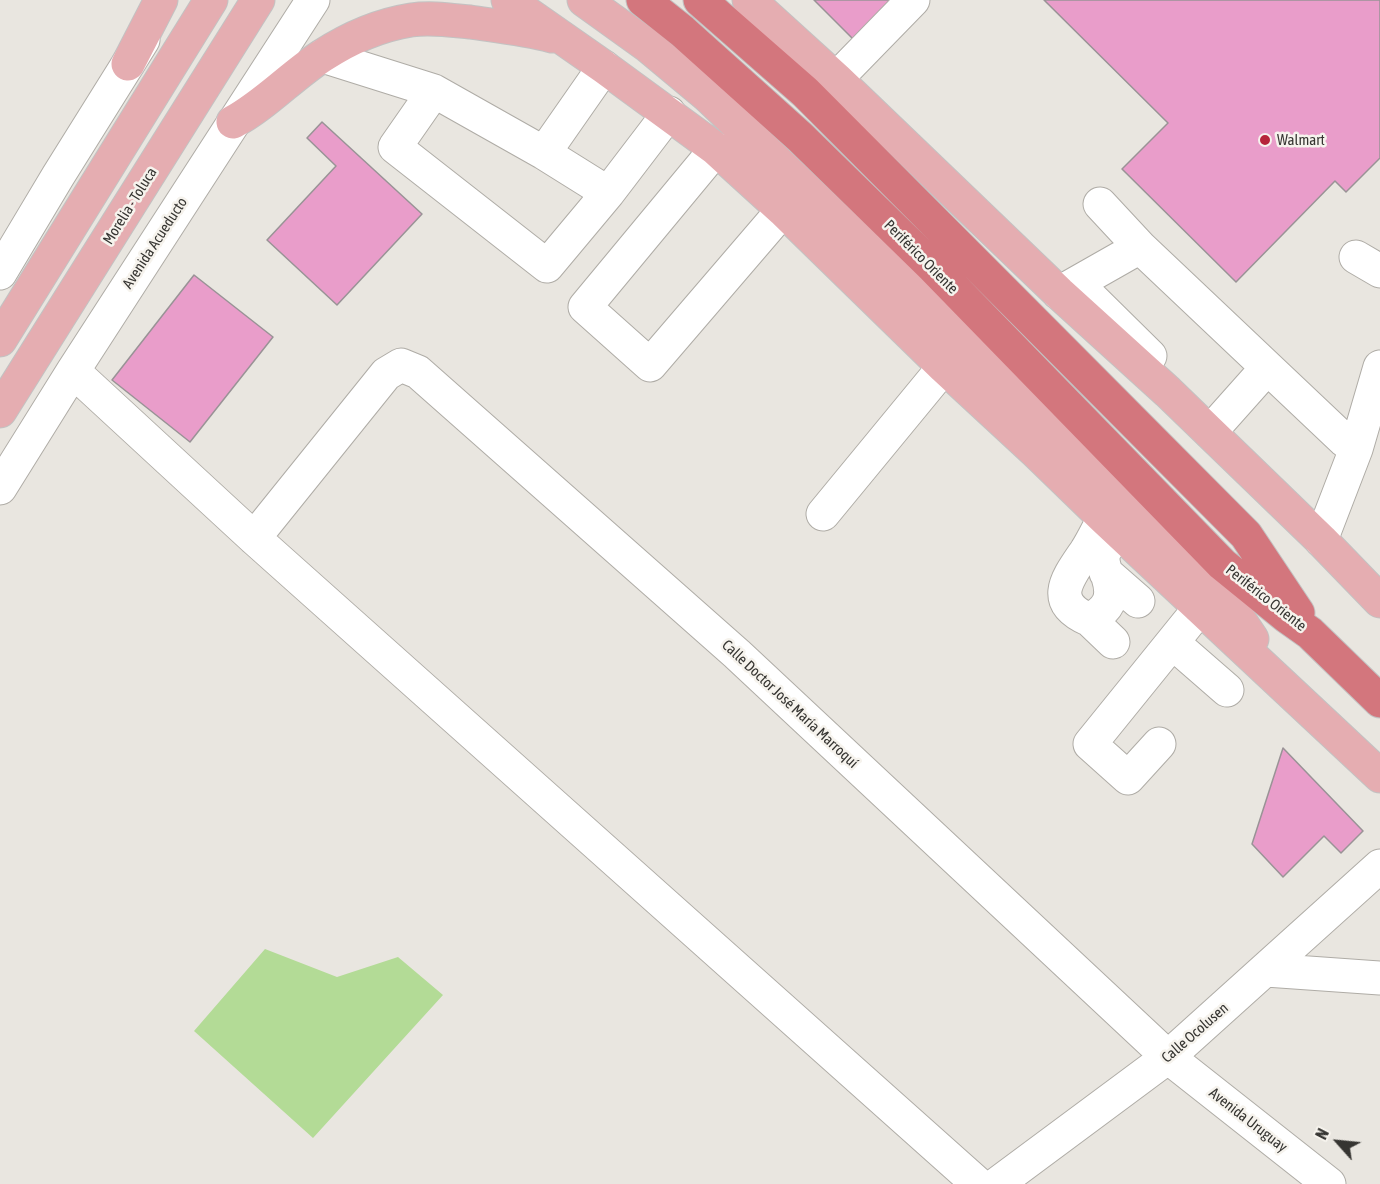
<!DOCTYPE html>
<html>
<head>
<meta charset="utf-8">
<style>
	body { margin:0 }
	#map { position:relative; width:1380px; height:1184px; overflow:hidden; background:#e9e6e0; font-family:"Asap Condensed",sans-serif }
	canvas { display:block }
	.north { position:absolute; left:1308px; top:1112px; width:60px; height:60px; -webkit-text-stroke:4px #f6f3ed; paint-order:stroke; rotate:297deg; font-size:16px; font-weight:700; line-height:24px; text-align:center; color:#363532 }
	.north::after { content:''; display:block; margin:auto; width:21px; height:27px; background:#363532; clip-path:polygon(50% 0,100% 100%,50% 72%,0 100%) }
</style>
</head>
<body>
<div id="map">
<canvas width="1380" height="1184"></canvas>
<div class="north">N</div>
</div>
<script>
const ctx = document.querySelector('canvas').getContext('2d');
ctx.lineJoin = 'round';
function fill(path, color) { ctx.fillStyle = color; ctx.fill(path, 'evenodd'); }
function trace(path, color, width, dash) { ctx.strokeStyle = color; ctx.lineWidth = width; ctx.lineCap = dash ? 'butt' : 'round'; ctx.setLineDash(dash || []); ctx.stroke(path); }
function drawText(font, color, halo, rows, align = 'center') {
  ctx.font = font + ' "Asap Condensed",sans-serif'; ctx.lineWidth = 5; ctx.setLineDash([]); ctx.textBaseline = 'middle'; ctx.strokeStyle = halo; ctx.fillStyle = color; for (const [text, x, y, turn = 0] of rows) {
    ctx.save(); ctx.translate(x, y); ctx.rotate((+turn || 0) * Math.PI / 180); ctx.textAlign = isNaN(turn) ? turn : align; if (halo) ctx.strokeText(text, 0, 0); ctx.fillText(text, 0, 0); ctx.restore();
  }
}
const green = new Path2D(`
	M 265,949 L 337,977 L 398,957 L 443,995 L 313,1138 L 194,1031 Z`);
const building = new Path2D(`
	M 814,0 L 898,0 L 856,42 Z
	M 1044,0 L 1380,0 L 1380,158 L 1346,192 L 1335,181 L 1236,282 L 1122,169 L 1168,123 Z
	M 322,122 L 422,214 L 337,305 L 267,240 L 336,166 L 307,138 Z
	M 194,275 L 273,337 L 190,442 L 112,380 Z
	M 1283,748 L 1363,831 L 1341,853 L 1324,836 L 1283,877 L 1252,844 Z`);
const minor = new Path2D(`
	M 323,56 L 434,91 L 544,153 L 608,193 L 547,266 L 395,147 L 434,91
	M 836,79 L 913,0
	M 716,149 L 585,307 L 650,365 L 783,210
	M 544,153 L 604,67
	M 608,193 L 669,113
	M 1100,204 L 1140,247
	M 1356,257 L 1380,271
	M 0,273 L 58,176 L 143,40
	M 1077,284 L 1150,356
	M 1059,293 L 1140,247 L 1344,440 L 1356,449 L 1321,540
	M 73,371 L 254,538 L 978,1184
	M 1210,432 L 1267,368
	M 1356,449 L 1380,367
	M 0,488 L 73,371 L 313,0
	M 823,514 L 944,367
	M 1104,518 C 1098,529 1093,540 1086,551 C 1067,579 1048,602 1090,620 C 1108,609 1115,599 1108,577 C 1106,572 1103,565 1103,559 C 1103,548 1114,539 1120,531
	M 254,538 L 386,374 L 401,365 L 418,372 L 737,654 L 1168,1057 L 1329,1184
	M 1106,573 L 1138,601
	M 1090,620 L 1113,642
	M 1173,643 L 1227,690
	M 1159,744 L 1128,778 L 1090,744 L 1200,608
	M 1266,970 L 1380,978
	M 997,1184 L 1168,1057 L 1380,866`);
const major = new Path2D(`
	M 508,0 L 604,67 L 716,149 L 783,210 L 944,367 L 1037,453 L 1104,518 L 1380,776
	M 584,0 L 648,46 L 708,96 L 938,316 L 1222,594 L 1252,639
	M 749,0 L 836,79 L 1059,293 L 1168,392 L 1321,540 L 1380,601
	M 128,64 L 161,0
	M 233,122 C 266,104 291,76 322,56 C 348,39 380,25 411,20 C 431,17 450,20 470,22 C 497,26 525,29 552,36
	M 0,340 L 211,0
	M 0,411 L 258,0`);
const highway = new Path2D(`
	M 643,0 L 682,31 L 800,137 L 933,267 L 1222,564 L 1286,616 L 1310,633 L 1380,701
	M 700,0 L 805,92 L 1246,535 L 1298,613`);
const markers = [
	[1265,140,6,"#b6243a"]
];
const poiNames = [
	["Walmart",1277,140]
];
const streetNames = [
	["Morelia - Toluca",130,206,-58],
	["Avenida Acueducto",155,243,-57],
	["Periférico Oriente",921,257,45],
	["Periférico Oriente",1266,598,38],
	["Calle Doctor José María Marroquí",790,704,43],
	["Calle Ocolusen",1195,1033,-41],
	["Avenida Uruguay",1248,1120,38]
];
fill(green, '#b3db96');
fill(building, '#e99dca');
trace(building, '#999396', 1.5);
trace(minor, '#afaca6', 35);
trace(major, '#c3c2c2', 35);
trace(highway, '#c3c2c2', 35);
trace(minor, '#fff', 33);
trace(major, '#e5adb1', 33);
trace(highway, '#d3767d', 33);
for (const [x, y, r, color] of markers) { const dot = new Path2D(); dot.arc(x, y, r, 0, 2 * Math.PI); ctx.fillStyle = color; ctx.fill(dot); trace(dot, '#f6f3ed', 2); }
drawText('15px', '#363532', '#f6f3ed', poiNames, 'left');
drawText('15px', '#363532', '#f6f3ed', streetNames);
</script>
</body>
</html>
